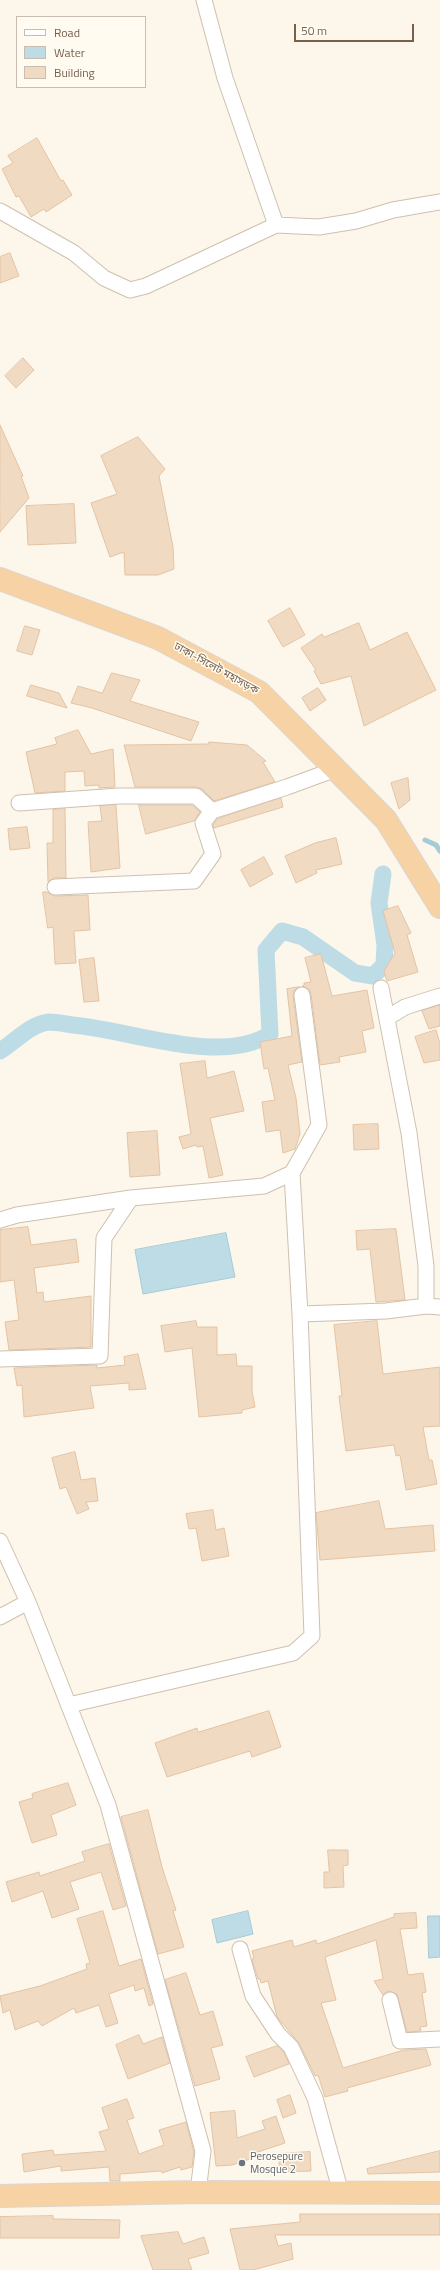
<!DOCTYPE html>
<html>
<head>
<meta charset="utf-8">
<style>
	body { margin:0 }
	#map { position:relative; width:440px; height:2270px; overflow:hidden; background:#fcf7ea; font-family:"Titillium Web",sans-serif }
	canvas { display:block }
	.legend { position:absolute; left:16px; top:16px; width:130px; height:72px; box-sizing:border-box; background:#fffbf1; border:1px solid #c9bdaf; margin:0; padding:5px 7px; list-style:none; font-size:12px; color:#77614d }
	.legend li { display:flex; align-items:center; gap:8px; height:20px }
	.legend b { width:20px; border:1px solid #c9bdaf }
	.scale { position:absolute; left:294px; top:24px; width:120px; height:18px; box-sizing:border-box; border:2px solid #77614d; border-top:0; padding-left:5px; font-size:12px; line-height:14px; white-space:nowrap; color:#77614d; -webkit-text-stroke:3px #fffbf1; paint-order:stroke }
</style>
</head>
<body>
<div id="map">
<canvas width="440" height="2270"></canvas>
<ul class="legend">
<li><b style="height:5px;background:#fff"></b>Road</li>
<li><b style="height:11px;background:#bedce6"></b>Water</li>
<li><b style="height:11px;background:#f1dac2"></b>Building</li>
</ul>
<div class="scale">50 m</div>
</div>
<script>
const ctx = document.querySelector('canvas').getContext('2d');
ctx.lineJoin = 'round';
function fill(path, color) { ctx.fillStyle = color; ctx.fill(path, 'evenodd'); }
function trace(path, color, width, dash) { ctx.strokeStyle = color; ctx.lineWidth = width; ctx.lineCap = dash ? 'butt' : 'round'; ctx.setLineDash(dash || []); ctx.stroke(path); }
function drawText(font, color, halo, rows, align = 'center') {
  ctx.font = font + ' "Titillium Web","Noto Sans Bengali",sans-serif'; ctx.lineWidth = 3; ctx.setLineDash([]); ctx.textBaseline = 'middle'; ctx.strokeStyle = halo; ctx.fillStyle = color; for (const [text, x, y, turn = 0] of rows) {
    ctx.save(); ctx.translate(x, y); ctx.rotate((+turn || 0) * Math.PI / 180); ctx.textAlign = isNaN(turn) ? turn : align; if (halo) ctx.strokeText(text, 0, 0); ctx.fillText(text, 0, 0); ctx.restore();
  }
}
const water = new Path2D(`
	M 226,1233 L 235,1277 L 143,1294 L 135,1250 Z
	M 248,1911 L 253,1934 L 217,1943 L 212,1920 Z
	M 428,1916 L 440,1916 L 440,1957 L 429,1958 Z`);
const stream = new Path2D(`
	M 425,840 L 436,845 L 440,851`);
const canal = new Path2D(`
	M 0,1051 C 15,1042 30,1024 49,1022 C 57,1022 66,1024 73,1025 C 130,1030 221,1066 270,1034 L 266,950 L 282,931 L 303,937 L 355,973 L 373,976 L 384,965 L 385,945 L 379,903 L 383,874`);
const building = new Path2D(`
	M 37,138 L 61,181 L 63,180 L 72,195 L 46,212 L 44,209 L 31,217 L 19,196 L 16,197 L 2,169 L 13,163 L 8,156 Z
	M 10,253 L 19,276 L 0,283 L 0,257 Z
	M 23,358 L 34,370 L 16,388 L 5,376 Z
	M 0,425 L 23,476 L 21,476 L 29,498 L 0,532 Z
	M 138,437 L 165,469 L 159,476 L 173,547 L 174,569 L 158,575 L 125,575 L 124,552 L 110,557 L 91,503 L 117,494 L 101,456 Z
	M 74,504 L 76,543 L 28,545 L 26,506 Z
	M 290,608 L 305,635 L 283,647 L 268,621 Z
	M 359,623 L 370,650 L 407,632 L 436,690 L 364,726 L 351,676 L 321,684 L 314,671 L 316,670 L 301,648 L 322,634 L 324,637 Z
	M 25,626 L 40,630 L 32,655 L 17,651 Z
	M 112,673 L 140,680 L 130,701 L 199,722 L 191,741 L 92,708 L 71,703 L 78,686 L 102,693 Z
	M 31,685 L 59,693 L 67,708 L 27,696 Z
	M 318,688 L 326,700 L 310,711 L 302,698 Z
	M 78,730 L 91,754 L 113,749 L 115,787 L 99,788 L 99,785 L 85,786 L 84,771 L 65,772 L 65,791 L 35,793 L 26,752 L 57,744 L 55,738 Z
	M 209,742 L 247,745 L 266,761 L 263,762 L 275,782 L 214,801 L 202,789 L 196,787 L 135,787 L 124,745 L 209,744 Z
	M 408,778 L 410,800 L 399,809 L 391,783 Z
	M 281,798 L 283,807 L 214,828 L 213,825 L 217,819 Z
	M 116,805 L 120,868 L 91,872 L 88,822 L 102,821 L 100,806 Z
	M 139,805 L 192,805 L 200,812 L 194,821 L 146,834 Z
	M 65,809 L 66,878 L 54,878 L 48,882 L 47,843 L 53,843 L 53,810 Z
	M 27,827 L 30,848 L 10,850 L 8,829 Z
	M 336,838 L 342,864 L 316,870 L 317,873 L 296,883 L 285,856 L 315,843 Z
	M 264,857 L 273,874 L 250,887 L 241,870 Z
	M 43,892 L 47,892 L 55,896 L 88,895 L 90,930 L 74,931 L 76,963 L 55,964 L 53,927 L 48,928 Z
	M 398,906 L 411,933 L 407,935 L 418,972 L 387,981 L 384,971 L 395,953 L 383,911 Z
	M 321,954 L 332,996 L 367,990 L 374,1028 L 362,1031 L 366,1052 L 339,1057 L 340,1062 L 320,1065 L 311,994 L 309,989 L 302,986 L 304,986 L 304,983 L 311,982 L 305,958 Z
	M 94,958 L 99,1001 L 84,1002 L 79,960 Z
	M 299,987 L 294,991 L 293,996 L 302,1062 L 288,1065 L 296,1098 L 300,1134 L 295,1149 L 283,1153 L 280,1130 L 266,1132 L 262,1102 L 275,1100 L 268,1068 L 264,1069 L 260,1042 L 292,1036 L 287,989 Z
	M 440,1005 L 440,1026 L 429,1029 L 422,1011 Z
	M 436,1030 L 440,1044 L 440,1060 L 424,1063 L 415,1037 Z
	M 205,1061 L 207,1078 L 234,1071 L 244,1111 L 210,1118 L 223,1175 L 209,1178 L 203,1146 L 197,1147 L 196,1145 L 183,1149 L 179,1137 L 191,1134 L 180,1064 Z
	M 378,1124 L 379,1149 L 354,1150 L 353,1125 Z
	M 157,1131 L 160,1175 L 130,1177 L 127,1133 Z
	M 28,1227 L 31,1245 L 76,1239 L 79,1262 L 34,1268 L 37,1293 L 43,1292 L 44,1302 L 91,1296 L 91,1347 L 9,1350 L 5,1322 L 19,1320 L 14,1280 L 0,1282 L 0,1230 Z
	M 396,1229 L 405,1300 L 376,1302 L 370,1249 L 357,1250 L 356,1231 Z
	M 196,1321 L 197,1327 L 217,1327 L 217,1355 L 236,1354 L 237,1366 L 252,1366 L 252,1391 L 255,1407 L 242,1410 L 242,1413 L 199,1417 L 192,1348 L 165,1352 L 161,1326 Z
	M 377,1321 L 383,1374 L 440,1367 L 440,1426 L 423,1427 L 429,1460 L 432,1460 L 437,1484 L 406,1490 L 400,1455 L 396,1456 L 394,1445 L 346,1451 L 339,1396 L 342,1396 L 334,1325 Z
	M 138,1354 L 146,1389 L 129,1390 L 129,1383 L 90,1386 L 94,1408 L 24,1417 L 22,1385 L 17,1386 L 14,1368 L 97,1365 L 97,1368 L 125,1365 L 124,1357 Z
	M 75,1452 L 81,1480 L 95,1478 L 98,1501 L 86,1502 L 89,1509 L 77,1514 L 66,1487 L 60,1489 L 52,1458 Z
	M 379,1501 L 385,1529 L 433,1525 L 435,1551 L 320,1560 L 316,1513 Z
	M 213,1510 L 216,1530 L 224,1528 L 229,1556 L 202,1561 L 196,1528 L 189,1529 L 186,1514 Z
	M 269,1711 L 281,1747 L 252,1757 L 250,1751 L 167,1777 L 155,1743 L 197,1728 L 198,1732 Z
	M 68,1783 L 76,1805 L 51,1815 L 57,1835 L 32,1843 L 19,1802 L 33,1798 L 32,1794 Z
	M 148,1810 L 162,1867 L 176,1910 L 173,1911 L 184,1947 L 158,1954 L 121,1817 Z
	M 109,1844 L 126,1906 L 113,1910 L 101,1872 L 70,1882 L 79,1909 L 52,1918 L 43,1891 L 12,1902 L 6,1882 L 39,1872 L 40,1876 L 85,1861 L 82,1852 Z
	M 328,1850 L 348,1850 L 348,1865 L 343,1866 L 344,1887 L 324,1888 L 324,1872 L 329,1872 Z
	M 103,1911 L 119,1966 L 141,1959 L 153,2004 L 149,2006 L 144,1988 L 135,1991 L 134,1985 L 109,1994 L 118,2023 L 106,2027 L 99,2005 L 76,2013 L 74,2008 L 42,2026 L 38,2021 L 15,2030 L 10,2010 L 3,2013 L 0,1996 L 40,1986 L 87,1969 L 86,1964 L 90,1963 L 77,1919 Z
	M 416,1913 L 417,1928 L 400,1929 L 408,1975 L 423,1973 L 426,1992 L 422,1993 L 427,2026 L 420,2027 L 421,2031 L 407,2032 L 397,1994 L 388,1991 L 383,1995 L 374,1981 L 383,1979 L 376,1940 L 325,1957 L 336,2000 L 321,2003 L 343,2068 L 404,2050 L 426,2049 L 431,2065 L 347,2088 L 348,2091 L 325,2097 L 318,2075 L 315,2076 L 299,2043 L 277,2017 L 268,1981 L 261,1983 L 260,1979 L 258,1979 L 252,1959 L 254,1958 L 252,1951 L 292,1940 L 294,1947 L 316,1940 L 317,1944 L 394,1917 L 394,1914 Z
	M 186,1973 L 200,2015 L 213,2011 L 223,2045 L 211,2048 L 220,2079 L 195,2086 L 165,1980 Z
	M 139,2035 L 143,2044 L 162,2037 L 170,2063 L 128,2079 L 116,2045 Z
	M 277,2046 L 284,2052 L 289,2064 L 254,2077 L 246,2057 Z
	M 290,2095 L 296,2113 L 283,2118 L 277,2100 Z
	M 127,2099 L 134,2118 L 127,2120 L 139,2154 L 164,2145 L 159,2130 L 186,2122 L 194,2152 L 192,2167 L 181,2170 L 180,2167 L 162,2173 L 161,2171 L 120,2174 L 120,2181 L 110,2181 L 109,2167 L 61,2171 L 61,2166 L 24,2172 L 22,2154 L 53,2150 L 54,2155 L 106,2151 L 99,2132 L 109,2129 L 102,2108 Z
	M 235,2111 L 237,2138 L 265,2129 L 262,2121 L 276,2116 L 285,2143 L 252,2154 L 253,2158 L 232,2165 L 216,2166 L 210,2113 Z
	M 440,2151 L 440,2172 L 368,2174 L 367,2169 Z
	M 310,2152 L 311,2171 L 280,2172 L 278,2154 Z
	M 300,2214 L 440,2214 L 440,2235 L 275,2235 L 278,2246 L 291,2243 L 293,2259 L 253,2270 L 240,2270 L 230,2229 L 300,2222 Z
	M 53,2216 L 53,2219 L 120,2220 L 119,2238 L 0,2238 L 0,2217 Z
	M 178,2232 L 183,2244 L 204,2237 L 209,2253 L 188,2259 L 192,2270 L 153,2270 L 141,2236 Z`);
const minor = new Path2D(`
	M 204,0 L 225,78 L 276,225
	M 0,211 L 74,253 L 104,278 L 130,290 L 146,286 L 276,225 L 319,227 L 356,221 L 393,210 L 440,202
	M 19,803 L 119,796 L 196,796 L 212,811 L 287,787 L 336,769
	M 55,887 L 194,881 L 213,854 L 203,823 L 212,811
	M 381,988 L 409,1133 L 426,1266 L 426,1306
	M 387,1018 L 405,1007 L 440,996
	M 0,1220 L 17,1215 L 131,1198 L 264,1186 L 292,1173 L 319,1125 L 302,995
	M 300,1314 L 386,1311 L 426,1306 L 440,1307
	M 0,1359 L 100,1356 L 104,1238 L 131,1198
	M 0,1541 L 28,1602 L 108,1805 L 203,2151 L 198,2192
	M 0,1617 L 28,1602
	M 69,1705 L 293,1653 L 312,1636 L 300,1314 L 292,1173
	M 240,1949 L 253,1996 L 278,2034 L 291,2047 L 315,2098 L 341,2193
	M 390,2000 L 400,2041 L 440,2039`);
const trunk = new Path2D(`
	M 0,579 L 158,638 L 259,692 L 386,820 L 440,907
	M 0,2196 L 198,2192 L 440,2193`);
const markers = [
	[242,2163,4,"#6b7280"]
];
const streetNames = [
	["ঢাকা-সিলেট মহাসড়ক",216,669,29]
];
const worshipNames = [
	["Perosepure",250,2157],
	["Mosque 2",250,2170]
];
fill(water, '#bedce6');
trace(water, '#a5cad8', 1);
trace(stream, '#a5cad8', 5);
trace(canal, '#bedce6', 17);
fill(building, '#f1dac2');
trace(building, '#e4c3a3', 1);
trace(minor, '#cec0af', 17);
trace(trunk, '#dcd6d1', 24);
trace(minor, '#fff', 15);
trace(trunk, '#f6d2a4', 22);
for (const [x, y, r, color] of markers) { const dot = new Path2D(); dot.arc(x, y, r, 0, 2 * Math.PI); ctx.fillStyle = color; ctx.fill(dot); trace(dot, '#fffbf1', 1.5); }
drawText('11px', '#77614d', '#fffbf1', streetNames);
drawText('11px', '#5b616d', '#fffbf1', worshipNames, 'left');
</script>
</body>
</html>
